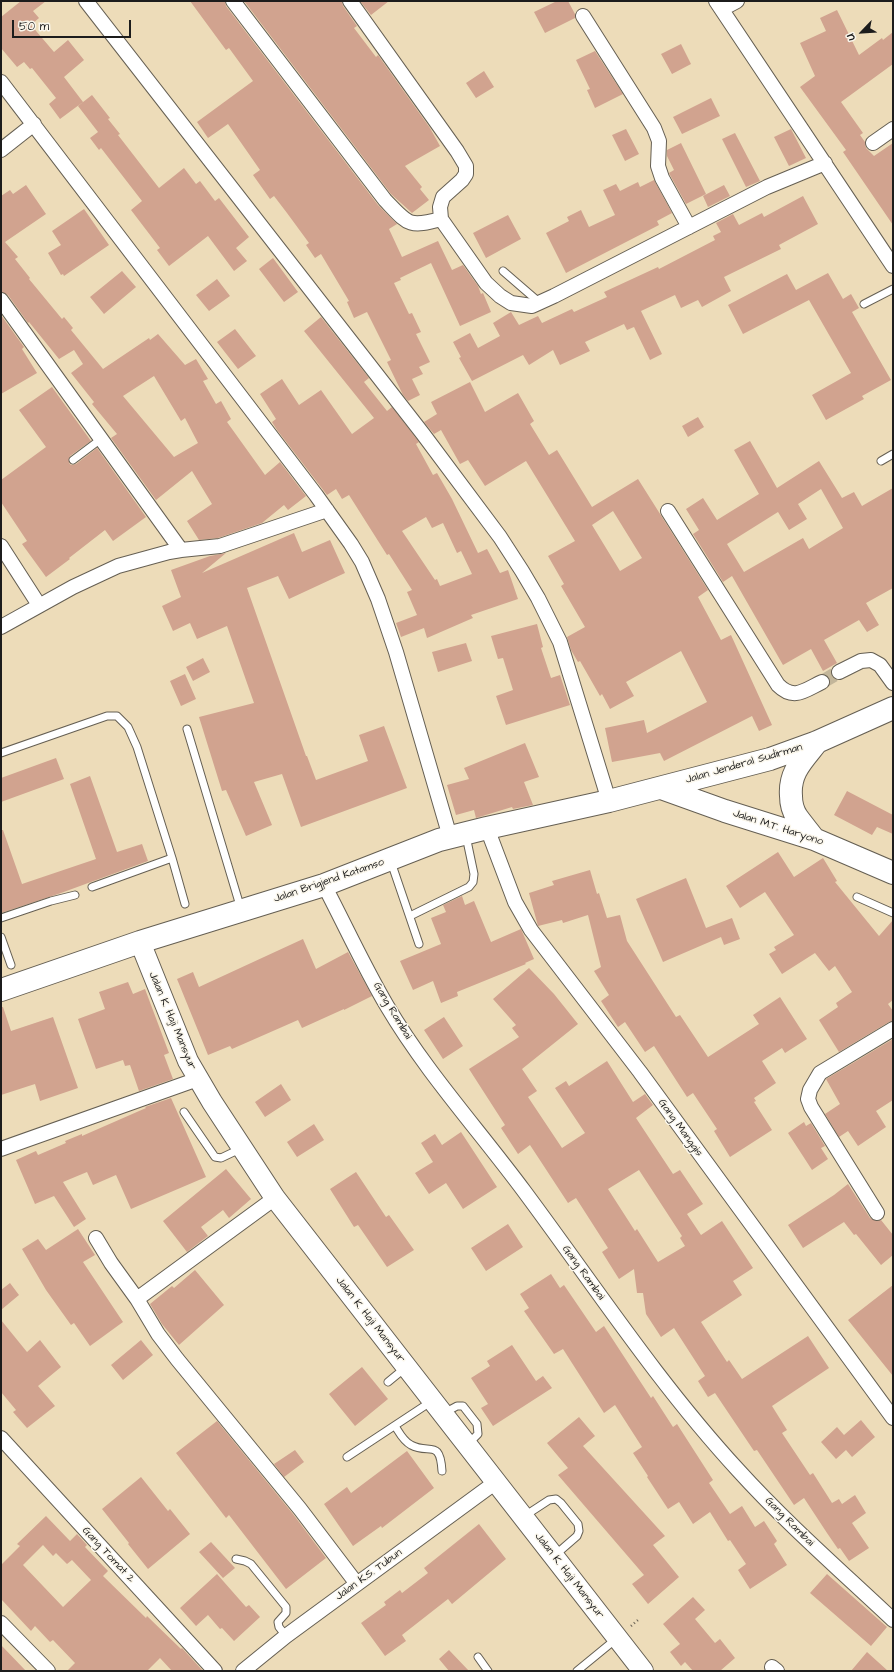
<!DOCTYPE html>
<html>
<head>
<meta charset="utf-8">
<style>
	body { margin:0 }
	#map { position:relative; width:894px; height:1672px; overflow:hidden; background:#eddcb9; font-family:"Architects Daughter",sans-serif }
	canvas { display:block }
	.frame { position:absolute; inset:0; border:2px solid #1c1c1c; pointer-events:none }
	.north { position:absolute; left:842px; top:12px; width:40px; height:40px; -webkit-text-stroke:3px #fbf7ec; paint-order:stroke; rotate:245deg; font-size:11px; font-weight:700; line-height:16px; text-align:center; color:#1c1c1c }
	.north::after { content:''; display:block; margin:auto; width:14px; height:18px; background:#1c1c1c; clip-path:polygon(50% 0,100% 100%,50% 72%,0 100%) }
	.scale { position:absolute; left:12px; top:20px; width:119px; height:18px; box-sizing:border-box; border:2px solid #1c1c1c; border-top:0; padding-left:5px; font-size:12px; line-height:14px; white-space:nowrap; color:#1c1c1c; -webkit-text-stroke:3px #fbf7ec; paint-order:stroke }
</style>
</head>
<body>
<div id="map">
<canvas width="894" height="1672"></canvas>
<div class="frame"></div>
<div class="north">U</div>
<div class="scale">50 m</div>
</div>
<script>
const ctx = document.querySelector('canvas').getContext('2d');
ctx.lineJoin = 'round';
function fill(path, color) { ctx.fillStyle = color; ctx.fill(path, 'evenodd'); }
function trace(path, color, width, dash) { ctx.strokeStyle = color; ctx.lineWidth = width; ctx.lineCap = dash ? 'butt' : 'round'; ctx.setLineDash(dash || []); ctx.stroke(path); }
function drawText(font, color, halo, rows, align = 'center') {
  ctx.font = font + ' "Architects Daughter",sans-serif'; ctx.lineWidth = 3; ctx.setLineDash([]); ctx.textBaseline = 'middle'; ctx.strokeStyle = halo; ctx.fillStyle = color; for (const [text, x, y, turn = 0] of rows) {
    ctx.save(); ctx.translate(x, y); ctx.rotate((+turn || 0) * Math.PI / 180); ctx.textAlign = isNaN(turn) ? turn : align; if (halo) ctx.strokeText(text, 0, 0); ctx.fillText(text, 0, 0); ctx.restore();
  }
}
const building = new Path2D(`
	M 21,1 L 46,1 L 33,11 L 39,18 L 31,25 L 54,52 L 68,40 L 84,60 L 64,77 L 83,102 L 60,119 L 49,104 L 56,98 L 32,68 L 30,69 L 24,62 L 17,67 L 1,48 L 1,17 Z
	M 190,1 L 225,1 L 226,6 L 378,205 L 397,224 L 389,229 L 402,257 L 438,241 L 452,270 L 463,265 L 478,286 L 481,294 L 483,293 L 491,312 L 460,326 L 431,263 L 400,278 L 401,280 L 394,283 L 409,314 L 412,313 L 421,332 L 416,334 L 430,362 L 419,367 L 423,374 L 412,379 L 420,395 L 408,401 L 403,395 L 387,362 L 391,360 L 367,312 L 354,318 L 347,302 L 349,301 L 321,254 L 315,258 L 306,245 L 309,243 L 287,213 L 274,196 L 270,199 L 253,175 L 260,170 L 228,124 L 208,138 L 197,122 L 253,81 L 229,48 L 226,50 Z
	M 244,1 L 342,1 L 343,6 L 357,26 L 354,28 L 376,57 L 378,55 L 430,128 L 440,146 L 405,166 L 422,187 L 420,189 L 429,200 L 412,213 L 391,194 Z
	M 360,1 L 389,1 L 371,15 Z
	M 557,1 L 568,1 L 575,14 L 575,18 L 545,33 L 534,12 Z
	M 837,10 L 859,55 L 882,38 L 883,40 L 893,32 L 893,64 L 841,102 L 863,133 L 860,135 L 865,142 L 866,148 L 874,156 L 893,143 L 893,225 L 843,152 L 846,150 L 800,87 L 815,76 L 800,43 L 826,31 L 820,18 Z
	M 681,44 L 691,64 L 672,74 L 661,54 Z
	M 595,51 L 623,94 L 595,108 L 587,90 L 590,89 L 576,60 Z
	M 484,71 L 494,87 L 476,98 L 466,83 Z
	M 92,95 L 110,118 L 108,119 L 120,134 L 118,135 L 159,188 L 184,168 L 196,184 L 200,181 L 215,201 L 219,198 L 249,237 L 236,248 L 247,261 L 234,271 L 208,236 L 169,266 L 157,250 L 160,248 L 131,210 L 142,201 L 101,148 L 99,150 L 90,138 L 98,132 L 78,106 Z
	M 711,98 L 720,116 L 682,134 L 673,117 Z
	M 626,129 L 639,154 L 625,161 L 612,135 Z
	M 791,129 L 806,158 L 789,166 L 774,137 Z
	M 735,133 L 760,181 L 746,187 L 722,139 Z
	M 681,143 L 706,194 L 686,204 L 670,175 L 669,173 L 674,170 L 667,156 L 667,150 Z
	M 654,180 L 672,213 L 657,221 L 659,225 L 566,273 L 546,233 L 569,221 L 567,217 L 581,210 L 589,227 L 615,215 L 603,190 L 616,184 L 620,191 L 638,182 L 640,187 Z
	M 26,185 L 46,214 L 5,242 L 18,257 L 15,259 L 30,278 L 29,279 L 62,319 L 64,317 L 73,328 L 71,330 L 103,369 L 149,338 L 150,340 L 158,334 L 185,365 L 196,359 L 208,379 L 203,381 L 216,404 L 221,401 L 231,419 L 227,422 L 265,475 L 280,462 L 306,496 L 288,510 L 284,505 L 262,523 L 218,538 L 199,540 L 187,521 L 212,504 L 192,471 L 156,500 L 111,438 L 117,434 L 92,404 L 94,402 L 71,373 L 83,364 L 74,350 L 59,359 L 29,322 L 28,323 L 8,295 L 1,292 L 1,196 L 10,190 L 13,194 ZM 154,376 L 181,421 L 185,418 L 198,443 L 174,457 L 123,396 Z
	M 724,185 L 730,196 L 708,207 L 703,196 Z
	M 803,196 L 818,224 L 779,245 L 781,249 L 724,277 L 731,291 L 702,307 L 698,300 L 681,308 L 675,295 L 641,311 L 662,354 L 650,360 L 634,327 L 627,330 L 624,324 L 585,342 L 590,351 L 560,365 L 553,350 L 529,365 L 523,355 L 472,381 L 459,358 L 461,357 L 453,342 L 470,333 L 478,348 L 500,336 L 493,323 L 511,312 L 519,325 L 538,316 L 542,323 L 572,309 L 574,312 L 607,297 L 604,292 L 658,267 L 659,269 L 715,240 L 713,236 L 721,232 L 716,223 L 733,214 L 739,225 L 762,213 L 764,217 Z
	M 84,209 L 109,245 L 64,276 L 63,274 L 61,275 L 48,253 L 61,245 L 52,231 Z
	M 508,215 L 521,239 L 486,258 L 473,233 Z
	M 273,258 L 298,292 L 284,302 L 259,269 Z
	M 122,271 L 136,287 L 104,314 L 90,297 Z
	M 828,273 L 843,299 L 851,294 L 859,308 L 852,312 L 891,380 L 862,396 L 864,399 L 826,420 L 812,395 L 851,373 L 809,300 L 743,334 L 728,305 L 787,274 L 796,290 Z
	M 217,279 L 230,296 L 209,311 L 196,295 Z
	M 1,315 L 24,347 L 22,349 L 37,373 L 1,394 Z
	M 321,317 L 369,378 L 364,382 L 387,411 L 392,407 L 419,442 L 416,444 L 433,475 L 437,473 L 452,499 L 478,553 L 487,549 L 500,573 L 508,570 L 518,599 L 471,615 L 473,618 L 427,638 L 424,628 L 401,637 L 396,623 L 417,615 L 407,592 L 412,590 L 389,554 L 387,555 L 349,495 L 342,499 L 336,489 L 327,495 L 277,430 L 272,422 L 276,419 L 260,394 L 282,379 L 299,405 L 321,390 L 352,434 L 374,418 L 304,331 ZM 426,517 L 432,528 L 443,523 L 457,553 L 461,551 L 472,574 L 440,586 L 437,579 L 435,580 L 402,531 Z
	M 235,329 L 256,356 L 238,369 L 217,342 Z
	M 470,382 L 485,412 L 518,393 L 534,421 L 530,424 L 549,455 L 557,450 L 592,507 L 638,479 L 708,590 L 698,597 L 721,640 L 731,635 L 772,725 L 759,731 L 752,716 L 664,761 L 660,753 L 612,762 L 605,728 L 644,720 L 647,733 L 707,702 L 681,651 L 626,682 L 634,696 L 610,709 L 602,694 L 600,696 L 580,661 L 578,662 L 571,650 L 567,637 L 585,627 L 561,586 L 564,584 L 548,556 L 575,541 L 526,461 L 485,486 L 468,460 L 460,464 L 441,430 L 434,434 L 424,422 L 437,414 L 431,402 ZM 613,511 L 642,558 L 620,571 L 592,525 Z
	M 52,387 L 91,441 L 70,456 L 69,463 L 71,465 L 76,464 L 97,448 L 146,517 L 113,541 L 105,530 L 69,558 L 70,559 L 46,577 L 22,544 L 27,541 L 1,502 L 1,480 L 46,447 L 19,410 Z
	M 698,417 L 704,427 L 688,437 L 682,426 Z
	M 750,441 L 777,488 L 819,461 L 842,498 L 854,492 L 862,506 L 893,488 L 893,588 L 866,603 L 879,625 L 867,632 L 859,620 L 824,640 L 837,663 L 823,671 L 811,649 L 783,665 L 732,576 L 723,582 L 693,534 L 699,530 L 686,509 L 703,498 L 717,520 L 759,494 L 734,450 ZM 821,489 L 843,528 L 809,549 L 803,538 L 744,572 L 727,544 L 778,512 L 789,530 L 807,519 L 798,504 Z
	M 294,533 L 302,552 L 330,540 L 345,573 L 289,599 L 278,576 L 247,588 L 306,756 L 307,756 L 316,780 L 368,761 L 359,735 L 384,726 L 407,788 L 301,827 L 282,774 L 254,782 L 272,825 L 246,836 L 226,790 L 222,791 L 199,717 L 254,703 L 227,626 L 197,639 L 190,623 L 173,631 L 162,606 L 181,597 L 171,570 L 210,556 L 226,553 L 202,573 Z
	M 537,624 L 543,647 L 541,648 L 551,678 L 560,675 L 570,705 L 506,725 L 496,696 L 513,690 L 503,658 L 498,659 L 491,636 Z
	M 466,643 L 472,661 L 438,672 L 432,652 Z
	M 203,658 L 210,672 L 193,681 L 186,667 Z
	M 185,674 L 196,699 L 181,706 L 170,681 Z
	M 525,743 L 539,777 L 524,782 L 533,805 L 513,809 L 512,807 L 476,818 L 474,810 L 456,815 L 447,785 L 469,779 L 464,768 Z
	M 56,758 L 64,779 L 1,802 L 1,778 Z
	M 90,776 L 117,852 L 142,844 L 148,861 L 61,893 L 1,913 L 1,830 L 3,830 L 22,884 L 96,859 L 70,784 Z
	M 847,791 L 893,815 L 893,834 L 877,827 L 872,835 L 834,815 Z
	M 778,852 L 794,877 L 823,858 L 837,881 L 835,882 L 879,936 L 893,920 L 893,1000 L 888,1004 L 893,1011 L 893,1021 L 889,1022 L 839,1052 L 819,1020 L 838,1007 L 836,1003 L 852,992 L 835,966 L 829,971 L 815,953 L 782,974 L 769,954 L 776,950 L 774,947 L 794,935 L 765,892 L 740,908 L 726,886 Z
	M 590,870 L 597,894 L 599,893 L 607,918 L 620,915 L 627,941 L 676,1017 L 680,1015 L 708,1057 L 759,1024 L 753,1015 L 780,997 L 807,1039 L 785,1053 L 782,1048 L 762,1061 L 776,1083 L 754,1098 L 756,1101 L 754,1102 L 772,1130 L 730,1157 L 714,1131 L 717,1129 L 693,1093 L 687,1097 L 654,1046 L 645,1052 L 625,1022 L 618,1027 L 601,1001 L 609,995 L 594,971 L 601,967 L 588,915 L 563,923 L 562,920 L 538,926 L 529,893 L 554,885 L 552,881 Z
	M 686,878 L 706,928 L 732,918 L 740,939 L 724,945 L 721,937 L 663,962 L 636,899 Z
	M 462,896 L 465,905 L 474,901 L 491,942 L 521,929 L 534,959 L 525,963 L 526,964 L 457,992 L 458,996 L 441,1003 L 433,981 L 413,990 L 400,961 L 441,944 L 431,918 L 446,912 L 443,905 Z
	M 303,939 L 316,969 L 348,952 L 372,996 L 344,1010 L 344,1009 L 302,1028 L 298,1020 L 232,1049 L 230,1046 L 208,1055 L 177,979 L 193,972 L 199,987 Z
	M 529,968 L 554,994 L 578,1024 L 522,1069 L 537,1091 L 528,1097 L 562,1148 L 585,1133 L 555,1088 L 566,1081 L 569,1086 L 607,1061 L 633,1102 L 645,1094 L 653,1105 L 636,1118 L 673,1174 L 680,1170 L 703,1204 L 687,1214 L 701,1235 L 722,1221 L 753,1268 L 733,1281 L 742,1295 L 701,1322 L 727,1362 L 729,1360 L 742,1379 L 808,1336 L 829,1368 L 772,1406 L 787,1430 L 782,1433 L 810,1475 L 813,1473 L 832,1503 L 839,1499 L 842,1504 L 855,1495 L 866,1513 L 852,1523 L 869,1548 L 849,1561 L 840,1548 L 838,1549 L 827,1533 L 804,1498 L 794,1505 L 757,1450 L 754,1451 L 715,1393 L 708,1397 L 698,1381 L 705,1376 L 674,1328 L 661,1337 L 646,1314 L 643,1293 L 637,1293 L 634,1269 L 619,1279 L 602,1252 L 608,1248 L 576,1198 L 568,1203 L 530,1145 L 518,1154 L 501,1128 L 505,1125 L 469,1069 L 519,1037 L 512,1028 L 516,1025 L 493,999 ZM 639,1170 L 682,1236 L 680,1238 L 685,1246 L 658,1262 L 637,1229 L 635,1231 L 608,1189 Z
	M 128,982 L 133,994 L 145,989 L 169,1053 L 164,1055 L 173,1079 L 139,1091 L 130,1065 L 125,1066 L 123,1060 L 96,1069 L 78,1019 L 105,1009 L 99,992 Z
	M 1,1007 L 3,1007 L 11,1031 L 53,1017 L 78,1088 L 40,1101 L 35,1084 L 1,1095 Z
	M 444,1017 L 463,1046 L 443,1059 L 424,1030 Z
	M 893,1039 L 893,1100 L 876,1111 L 886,1127 L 858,1146 L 848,1131 L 839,1137 L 825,1114 L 840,1104 L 826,1079 Z
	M 281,1084 L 291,1100 L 265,1117 L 255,1102 Z
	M 171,1098 L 206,1177 L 131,1209 L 116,1175 L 93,1185 L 87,1172 L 63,1182 L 86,1219 L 74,1227 L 54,1196 L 35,1204 L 16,1160 L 36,1151 L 38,1155 L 66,1143 L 65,1141 L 82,1134 L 82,1136 L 146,1108 L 145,1107 Z
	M 804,1122 L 806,1126 L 811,1123 L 825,1146 L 821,1148 L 828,1159 L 812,1170 L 788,1133 Z
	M 314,1124 L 324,1140 L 297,1157 L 287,1142 Z
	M 461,1132 L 497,1187 L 463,1209 L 446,1183 L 429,1194 L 415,1173 L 433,1162 L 421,1143 L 435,1134 L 442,1145 Z
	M 226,1169 L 251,1199 L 229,1218 L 223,1210 L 201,1227 L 208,1236 L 187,1252 L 163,1221 Z
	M 356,1172 L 386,1217 L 389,1215 L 414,1250 L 387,1267 L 358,1225 L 354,1227 L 330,1189 Z
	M 848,1184 L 870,1218 L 877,1221 L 881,1220 L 893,1235 L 893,1255 L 881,1265 L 856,1234 L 854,1235 L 844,1222 L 803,1248 L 788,1225 L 834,1195 Z
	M 508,1224 L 523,1247 L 486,1271 L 471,1248 Z
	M 78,1229 L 95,1255 L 83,1262 L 123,1322 L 90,1346 L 74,1323 L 71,1325 L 46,1290 L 22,1249 L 38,1239 L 46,1250 Z
	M 195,1270 L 224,1305 L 179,1345 L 162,1324 L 150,1304 L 172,1286 L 174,1288 Z
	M 551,1274 L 560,1288 L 564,1285 L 596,1332 L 604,1326 L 651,1398 L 653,1396 L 673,1427 L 677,1424 L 713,1480 L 709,1483 L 730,1514 L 742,1506 L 755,1527 L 764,1521 L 777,1541 L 774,1544 L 787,1565 L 750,1589 L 738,1570 L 746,1564 L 730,1540 L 728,1541 L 710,1512 L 693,1524 L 679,1502 L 668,1509 L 647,1477 L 648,1476 L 633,1453 L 642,1447 L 615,1405 L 604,1413 L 563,1349 L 554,1354 L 524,1311 L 529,1308 L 520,1294 Z
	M 10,1283 L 19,1295 L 1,1310 L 1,1290 Z
	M 893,1285 L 893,1376 L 848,1320 Z
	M 1,1320 L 27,1352 L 40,1340 L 61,1367 L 38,1386 L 55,1406 L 27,1428 L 13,1412 L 16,1410 L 1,1392 Z
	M 141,1340 L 153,1355 L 123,1380 L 111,1365 Z
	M 512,1345 L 536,1381 L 543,1376 L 552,1388 L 493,1426 L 481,1408 L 488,1404 L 471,1378 L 490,1366 L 487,1361 Z
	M 362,1367 L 388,1399 L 355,1426 L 329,1394 Z
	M 579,1417 L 595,1436 L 583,1446 L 665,1536 L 653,1545 L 679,1577 L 648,1604 L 632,1584 L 644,1575 L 558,1475 L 568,1468 L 547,1443 Z
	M 861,1420 L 875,1437 L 852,1457 L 846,1450 L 836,1459 L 821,1442 L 837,1427 L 844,1435 Z
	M 217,1421 L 293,1514 L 326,1558 L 286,1589 L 229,1515 L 226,1518 L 176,1453 Z
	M 295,1450 L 304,1462 L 284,1477 L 274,1464 Z
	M 407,1451 L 434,1488 L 382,1528 L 381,1526 L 353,1546 L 324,1504 L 347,1487 L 351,1493 Z
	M 141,1477 L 168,1511 L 170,1509 L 190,1534 L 148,1569 L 128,1544 L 129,1543 L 102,1509 Z
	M 46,1516 L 70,1541 L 77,1534 L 87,1545 L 85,1547 L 108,1571 L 103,1576 L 146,1618 L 147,1616 L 181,1649 L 182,1648 L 203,1671 L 172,1671 L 160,1658 L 147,1671 L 67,1671 L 75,1663 L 53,1640 L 50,1642 L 35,1626 L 31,1631 L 1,1599 L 1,1565 L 20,1546 L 17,1544 ZM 43,1545 L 53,1556 L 56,1553 L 67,1564 L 72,1560 L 91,1580 L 63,1607 L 23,1565 Z
	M 479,1524 L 506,1559 L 452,1604 L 448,1599 L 402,1635 L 406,1641 L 385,1656 L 361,1623 L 386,1605 L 384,1602 L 400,1590 L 402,1593 L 428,1573 L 424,1568 Z
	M 211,1542 L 235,1568 L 223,1578 L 199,1552 Z
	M 217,1574 L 246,1607 L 249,1605 L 260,1617 L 234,1641 L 222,1628 L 220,1629 L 208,1615 L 196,1626 L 180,1608 Z
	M 827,1574 L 887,1627 L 871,1646 L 810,1593 Z
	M 693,1597 L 705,1610 L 695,1619 L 715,1643 L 720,1639 L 735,1658 L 720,1671 L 693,1671 L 685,1662 L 681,1666 L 670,1652 L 680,1644 L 663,1624 Z
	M 1,1645 L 26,1671 L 1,1671 Z
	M 449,1650 L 469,1671 L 449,1671 L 439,1659 Z
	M 867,1652 L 888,1671 L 851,1671 Z`);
const streetTunnel = new Path2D(`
	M 822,682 L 839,672`);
const path = new Path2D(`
	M 631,1626 L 638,1620`);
const lane = new Path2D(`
	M 503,271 L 540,303
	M 864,304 L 893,289
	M 73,460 L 101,439
	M 881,461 L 893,454
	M 187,729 L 241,909
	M 1,753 L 107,716 L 117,716 L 128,727 L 137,747 L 172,858
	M 391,862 L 419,944
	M 92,887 L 172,858 L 185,904
	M 857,897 L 893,913
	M 410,916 L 469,887 L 473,882 L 474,874 L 466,836
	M 1,918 L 51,901 L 75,895
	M 1,937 L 11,965
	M 184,1112 L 215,1157 L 221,1158 L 240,1149
	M 388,1382 L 405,1368
	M 444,1413 L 457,1406 L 463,1406 L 477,1424 L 478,1434 L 468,1444
	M 395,1426 C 399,1432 403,1441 411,1445 C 429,1455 440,1438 442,1471
	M 347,1457 L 432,1401
	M 523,1517 L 549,1500 L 556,1499 L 561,1503 L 578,1524 L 579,1531 L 577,1536 L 554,1556
	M 236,1559 L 245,1561 L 251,1564 L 286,1607 L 286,1613 L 278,1622 L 279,1627 L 286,1636
	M 478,1657 L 488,1671
	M 577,1671 L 616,1639`);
const street = new Path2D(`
	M 86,1 L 423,434 L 500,537 L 522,571 L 538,598 L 560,642 L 609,801
	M 233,1 L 385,200 C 408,224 408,228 441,219
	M 350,1 L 457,151 L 466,166 L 466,174 L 462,180 L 443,197 L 440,207 L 441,219 L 486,283 L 500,296 L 511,303 L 532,306 L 554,296 L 767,187 L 825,163
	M 716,1 L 893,266
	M 722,9 L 737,1
	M 583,16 L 654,128 L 659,141 L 658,166 L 662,178 L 689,227
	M 1,82 L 316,495 L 351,544 L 362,562 L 378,599 L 396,652 L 450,837
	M 873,143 L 893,129
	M 1,150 L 34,124
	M 1,300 L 181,550 L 220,546 L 327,510
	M 668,511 L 778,685 C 794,701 805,690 822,682
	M 1,546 L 39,605
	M 1,627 L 73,587 L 118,566 L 169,552 L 181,550
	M 839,672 L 861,661 L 871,660 L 880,665 L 893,683
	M 487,828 L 515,902 L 531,930 L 640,1072 L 893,1418
	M 324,885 C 345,925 364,967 387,1006 C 426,1072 478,1129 524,1191 C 594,1285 658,1383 738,1470 C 786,1523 841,1571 893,1620
	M 1,1149 L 198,1079
	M 877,1213 L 811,1107 L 808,1099 L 810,1090 L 820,1073 L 893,1029
	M 96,1238 L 111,1263 L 137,1299 L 275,1198
	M 137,1299 L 158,1334 L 177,1359 L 300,1509 L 357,1584
	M 1,1438 L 215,1671
	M 1,1623 L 48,1671
	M 772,1667 L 777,1671
	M 243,1671 L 286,1636 L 496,1482`);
const secondary = new Path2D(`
	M 140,942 L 188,1061 L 212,1102 L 275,1198 L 643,1671`);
const primary = new Path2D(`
	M 661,788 L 725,811 L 814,839 L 893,873
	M 814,839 C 808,831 802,824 797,817 C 793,811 791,803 791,796 C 789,772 803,760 817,742
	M 1,990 L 140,942 L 324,885 L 439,840 L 487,828 L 609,801 L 770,759 L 817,742 L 893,708`);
const streetNames = [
	["Jalan Jenderal Sudirman",744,764,-16],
	["Jalan M.T. Haryono",778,828,18],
	["Jalan Brigjend Katamso",329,881,-19],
	["Gang Rambai",392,1011,59],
	["Jalan K. Haji Mansyur",172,1021,67],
	["Gang Manggis",680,1128,54],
	["Gang Rambai",583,1273,54],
	["Jalan K. Haji Mansyur",370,1320,52],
	["Gang Rambai",789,1522,45],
	["Gang Tomat 2",108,1555,47],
	["Jalan K.S. Tubun",369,1575,-36],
	["Jalan K. Haji Mansyur",569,1576,52]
];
fill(building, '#d1a38f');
trace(streetTunnel, '#c3b69a', 14, [14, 7]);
trace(lane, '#655f53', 9);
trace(street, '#655f53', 16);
trace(secondary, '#655f53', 22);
trace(primary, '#655f53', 24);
trace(path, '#655f53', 2.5, [1, 3]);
trace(lane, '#fff', 7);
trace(street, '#fff', 14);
trace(secondary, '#fff', 20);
trace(primary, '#fff', 22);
drawText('11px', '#1c1c1c', '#fbf7ec', streetNames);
</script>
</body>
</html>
